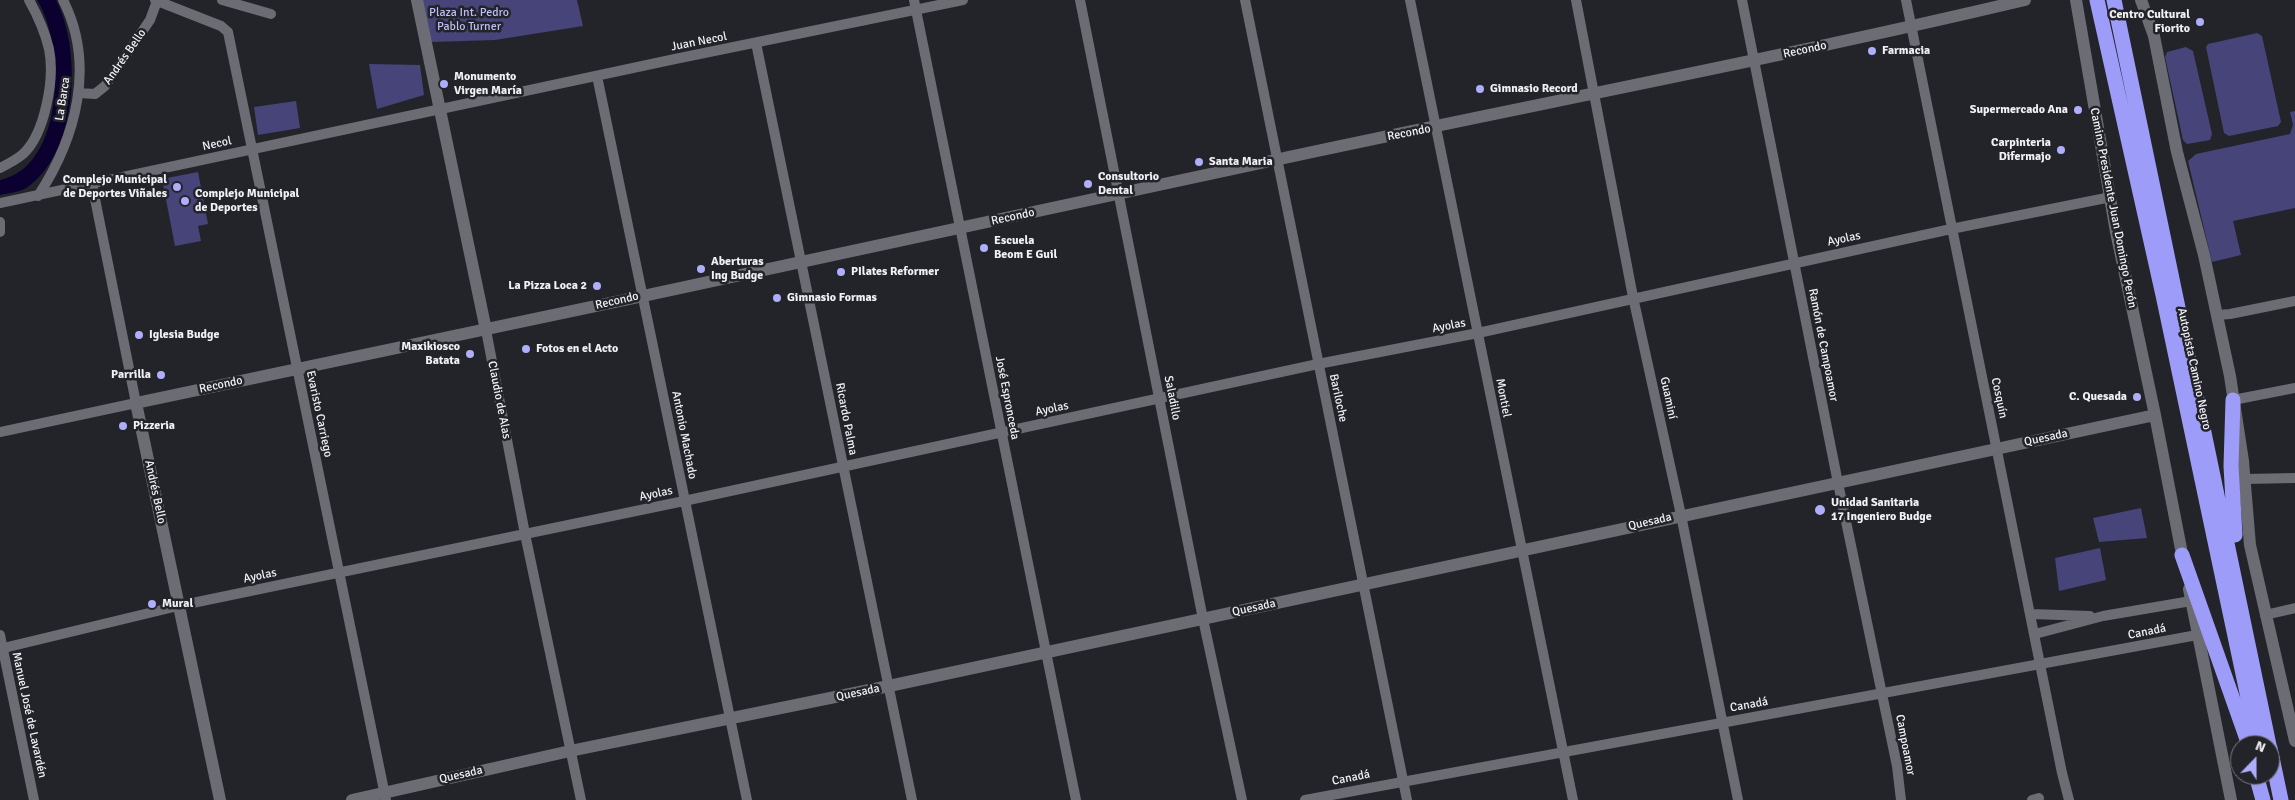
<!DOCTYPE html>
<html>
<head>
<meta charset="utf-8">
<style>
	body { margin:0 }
	#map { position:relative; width:2295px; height:800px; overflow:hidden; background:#23232a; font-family:Signika,sans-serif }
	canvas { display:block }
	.north { position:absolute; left:2230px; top:735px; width:50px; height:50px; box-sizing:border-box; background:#23232a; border:1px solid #75757b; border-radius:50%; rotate:22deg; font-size:14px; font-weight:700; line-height:20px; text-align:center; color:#f0f0f5 }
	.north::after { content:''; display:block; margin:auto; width:18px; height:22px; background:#afaefa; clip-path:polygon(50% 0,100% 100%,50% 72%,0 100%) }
</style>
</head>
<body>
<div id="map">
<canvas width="2295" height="800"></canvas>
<div class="north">N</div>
</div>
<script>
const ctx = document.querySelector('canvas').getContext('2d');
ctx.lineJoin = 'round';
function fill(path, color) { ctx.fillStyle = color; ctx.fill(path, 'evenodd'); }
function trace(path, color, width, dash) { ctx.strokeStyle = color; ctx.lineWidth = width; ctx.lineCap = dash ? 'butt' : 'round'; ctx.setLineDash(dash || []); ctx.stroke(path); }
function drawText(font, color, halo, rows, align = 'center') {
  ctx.font = font + ' Signika,sans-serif'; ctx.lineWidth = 5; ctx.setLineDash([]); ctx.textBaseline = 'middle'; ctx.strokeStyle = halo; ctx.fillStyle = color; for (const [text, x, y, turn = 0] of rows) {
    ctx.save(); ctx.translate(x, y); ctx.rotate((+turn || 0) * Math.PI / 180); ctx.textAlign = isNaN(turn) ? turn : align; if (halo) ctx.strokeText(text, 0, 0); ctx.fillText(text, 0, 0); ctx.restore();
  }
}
const green = new Path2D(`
	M 422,0 L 577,0 L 583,26 L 495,40 L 431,42 Z
	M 2257,33 L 2262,36 L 2281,122 L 2278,126 L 2229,136 L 2224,133 L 2206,47 L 2208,44 Z
	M 2186,47 L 2193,51 L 2212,134 L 2210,140 L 2187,144 L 2183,140 L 2165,57 L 2167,52 Z
	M 369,64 L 420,65 L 424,95 L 377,109 Z
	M 296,101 L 300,128 L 258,135 L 254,107 Z
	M 2295,111 L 2295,208 L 2233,221 L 2241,255 L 2212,262 L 2188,161 L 2196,154 L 2290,134 L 2293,125 L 2290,112 Z
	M 198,172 L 208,224 L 198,226 L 201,241 L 175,246 L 162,179 Z
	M 2141,508 L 2147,538 L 2099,542 L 2093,518 Z
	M 2100,548 L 2106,580 L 2059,591 L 2055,558 Z`);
const water = new Path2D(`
	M 37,0 L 56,0 C 82,50 78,150 29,186 C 22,192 9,193 0,195 L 0,180 C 65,167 66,45 37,0 Z`);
const minor = new Path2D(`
	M 155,0 L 221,26 L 228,32 L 386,800
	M 222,0 L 271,14
	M 914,0 L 1076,800
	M 1080,0 L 1203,619 L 1242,800
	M 1245,0 L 1407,800
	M 1410,0 L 1573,800
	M 1576,0 L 1633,297 L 1681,515 L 1738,800
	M 1742,0 L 1838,483 L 1897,766 L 1901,800
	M 1906,0 L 2062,773 L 2069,800
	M 756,43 L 912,800
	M 597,76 L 747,800
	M 79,93 L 95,94 L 105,86 L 150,20 L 157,1
	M 0,168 C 8,164 16,160 23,154 C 45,134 55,78 49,49 C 45,32 38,16 29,0
	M 38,196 C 76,138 96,65 63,0
	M 0,203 L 675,59 L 963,0
	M 0,222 L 0,232
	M 2217,315 L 2230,314 L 2295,301
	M 486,330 L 525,534 L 581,800
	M 2233,400 L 2295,388
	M 0,432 L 136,403 L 92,184
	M 2245,479 L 2295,478
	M 2031,614 L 2090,616
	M 2265,615 L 2295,608
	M 2035,634 L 2103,616 L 2191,601
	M 0,635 L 34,800
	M 0,649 L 178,606 L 684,501 L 1318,364 L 1478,333 L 1951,229 L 2111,197
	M 1305,800 L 2197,635
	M 2032,800 L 2039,798`);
const tertiary = new Path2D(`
	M 417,0 L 486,330
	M 2076,0 L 2116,232 L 2155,415 L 2184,564
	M 2141,0 L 2154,36 L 2177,152 L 2204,255 L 2230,376 L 2243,461 L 2250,545 L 2295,741
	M 2189,589 L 2231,800
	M 220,800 L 136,403 C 516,325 896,241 1275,160 C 1525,106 1776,59 2025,0
	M 352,800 L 570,751 L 889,686 L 2155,415`);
const motorway = new Path2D(`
	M 2097,0 L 2163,295 L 2258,745
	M 2114,0 L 2269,745
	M 2233,400 L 2231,466 L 2235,535
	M 2182,555 L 2248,742
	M 2270,748 L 2281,800
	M 2256,775 L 2263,800`);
const markers = [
	[2200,22,5,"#afaefa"],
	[1872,51,5,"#afaefa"],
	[444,84,5,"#afaefa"],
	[1480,89,5,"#afaefa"],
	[2078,110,5,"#afaefa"],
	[2061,150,5,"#afaefa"],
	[1199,162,5,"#afaefa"],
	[1088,184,5,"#afaefa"],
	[177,187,5,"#afaefa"],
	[185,201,5,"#afaefa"],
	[984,248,5,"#afaefa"],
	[701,269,5,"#afaefa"],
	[841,272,5,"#afaefa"],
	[597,286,5,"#afaefa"],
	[777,298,5,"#afaefa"],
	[139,335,5,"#afaefa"],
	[526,349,5,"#afaefa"],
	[470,354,5,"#afaefa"],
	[161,375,5,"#afaefa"],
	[2137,397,5,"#afaefa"],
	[123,426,5,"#afaefa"],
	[1820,510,6,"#afaefa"],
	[152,604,5,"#afaefa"]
];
const parkNames = [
	["Plaza Int. Pedro",469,13],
	["Pablo Turner",469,27]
];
const poiNames = [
	["Centro Cultural",2190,15,"right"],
	["Fiorito",2190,29,"right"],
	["Farmacia",1882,51],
	["Monumento",454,77],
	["Virgen María",454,91],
	["Gimnasio Record",1490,89],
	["Supermercado Ana",2068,110,"right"],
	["Carpinteria",2051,143,"right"],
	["Difermajo",2051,157,"right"],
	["Santa Maria",1209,162],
	["Consultorio",1098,177],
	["Dental",1098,191],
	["Complejo Municipal",167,180,"right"],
	["de Deportes Viñales",167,194,"right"],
	["Complejo Municipal",195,194],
	["de Deportes",195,208],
	["Escuela",994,241],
	["Beom E Guil",994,255],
	["Aberturas",711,262],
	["Ing Budge",711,276],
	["PIlates Reformer",851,272],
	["La Pizza Loca 2",587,286,"right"],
	["Gimnasio Formas",787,298],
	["Iglesia Budge",149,335],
	["Maxikiosco",460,347,"right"],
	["Batata",460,361,"right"],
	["Fotos en el Acto",536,349],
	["Parrilla",151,375,"right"],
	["C. Quesada",2127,397,"right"],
	["Pizzeria",133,426],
	["Unidad Sanitaria",1831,503],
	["17 Ingeniero Budge",1831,517],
	["Mural",162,604]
];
const streetNames = [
	["Juan Necol",699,42,-11],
	["Recondo",1805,50,-12],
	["Andrés Bello",125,57,-55],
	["La Barca",63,99,-81],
	["Recondo",1409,133,-11],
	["Necol",217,144,-12],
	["Camino Presidente Juan Domingo Perón",2113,208,79],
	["Recondo",1013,217,-12],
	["Ayolas",1844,239,-12],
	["Recondo",617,301,-13],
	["Ayolas",1449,326,-11],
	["Ramón de Campoamor",1823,345,79],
	["Autopista Camino Negro",2194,369,78],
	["Recondo",221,385,-12],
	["José Espronceda",1007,398,79],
	["Saladillo",1172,398,79],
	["Bariloche",1338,398,78],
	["Montiel",1503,398,79],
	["Guaminí",1668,398,78],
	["Cosquín",1999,398,78],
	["Claudio de Alas",499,400,79],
	["Ayolas",1052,409,-12],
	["Evaristo Carriego",319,414,78],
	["Ricardo Palma",846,419,79],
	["Antonio Machado",684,435,79],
	["Quesada",2046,438,-12],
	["Andrés Bello",155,492,78],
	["Ayolas",656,494,-12],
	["Quesada",1650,522,-13],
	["Ayolas",260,576,-12],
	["Quesada",1254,608,-12],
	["Canadá",2147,632,-11],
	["Quesada",858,693,-12],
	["Canadá",1749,705,-10],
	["Manuel José de Lavardén",29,715,78],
	["Campoamor",1905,745,79],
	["Quesada",461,775,-13],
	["Canadá",1351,778,-11]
];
fill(green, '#474479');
fill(water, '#0b0030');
trace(minor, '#6c6c74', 10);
trace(tertiary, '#6c6c74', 12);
trace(motorway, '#9e9cf9', 15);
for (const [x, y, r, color] of markers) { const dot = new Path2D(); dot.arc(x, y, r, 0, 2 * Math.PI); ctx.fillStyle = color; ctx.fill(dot); trace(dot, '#23232a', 2); }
drawText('12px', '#bdbef4', '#23232a', parkNames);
drawText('bold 12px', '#f0f0f5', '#23232a', poiNames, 'left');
drawText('12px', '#f0f0f5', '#23232a', streetNames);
</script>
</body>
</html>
